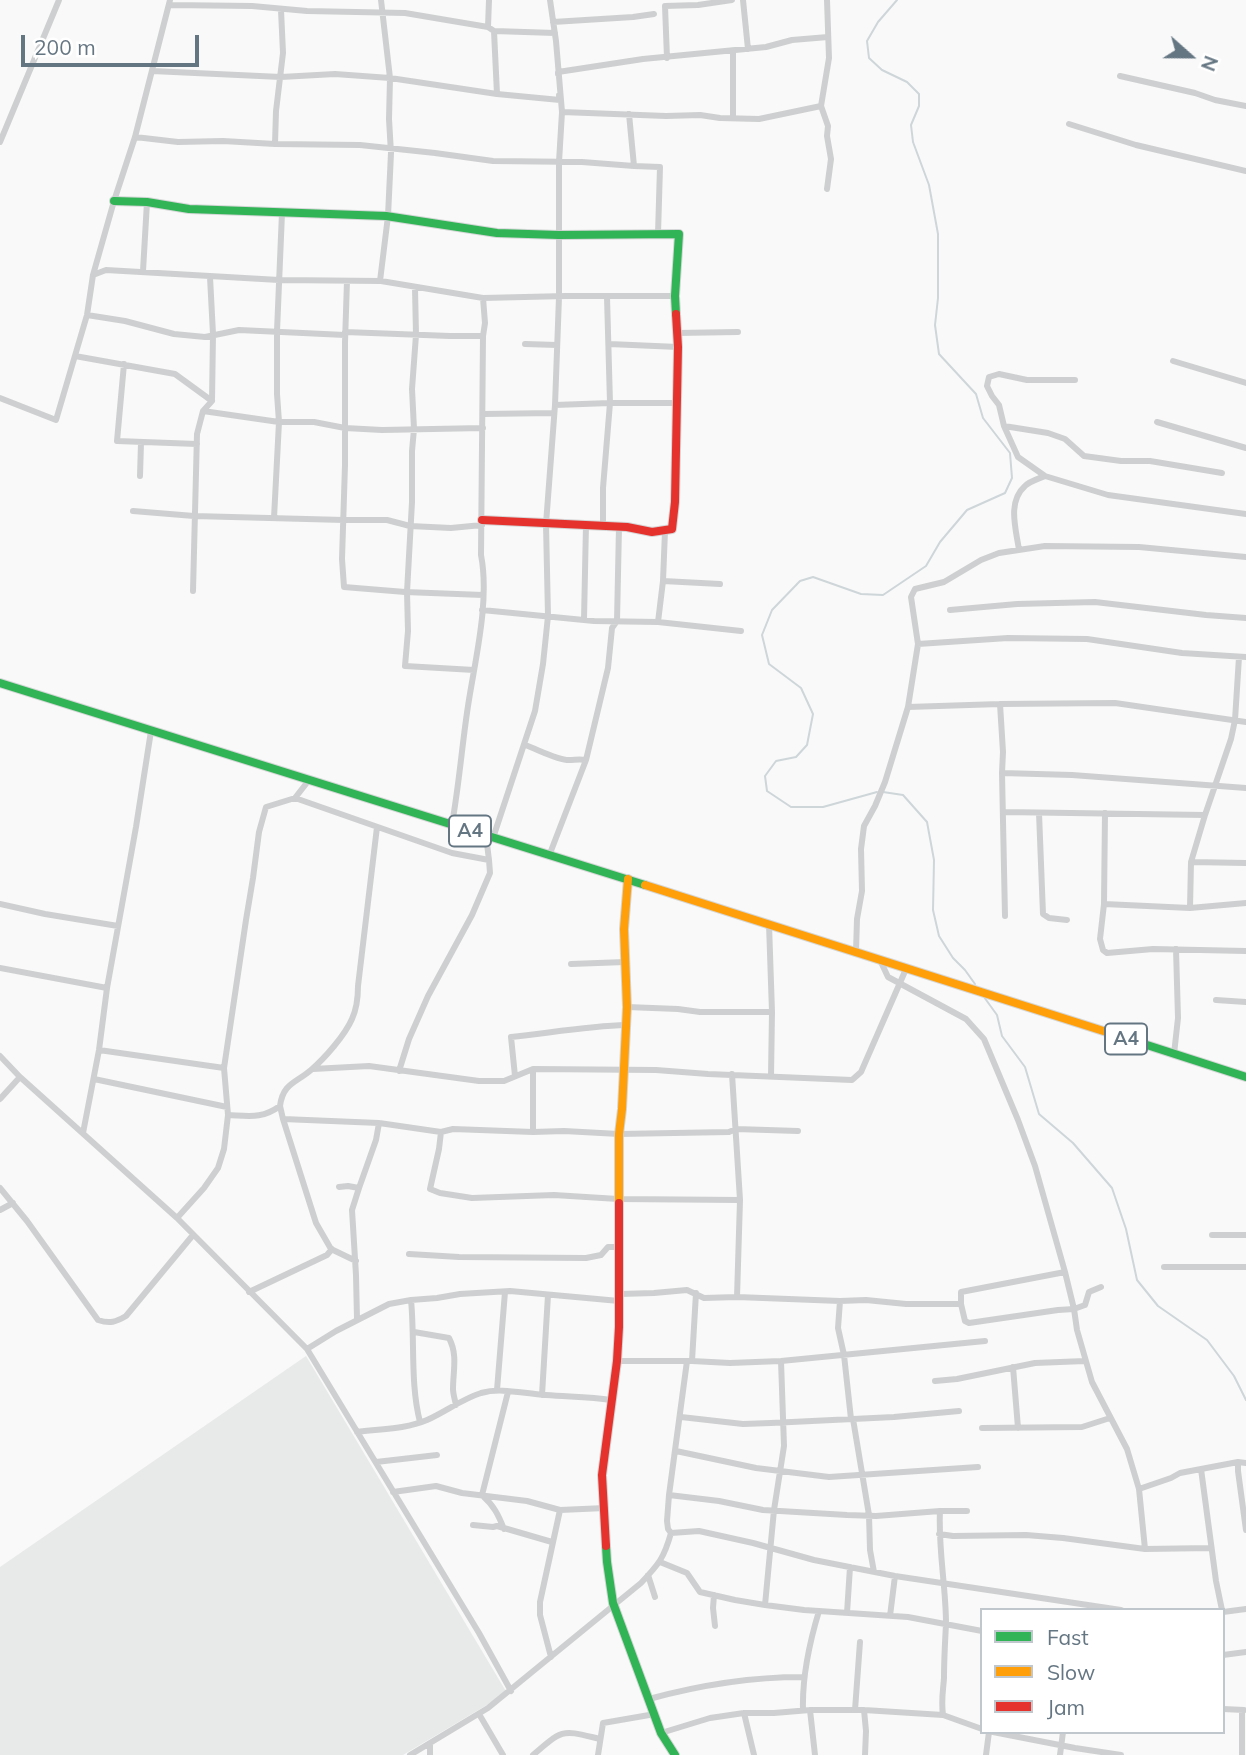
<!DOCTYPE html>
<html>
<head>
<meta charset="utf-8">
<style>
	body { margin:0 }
	#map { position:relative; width:1246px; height:1755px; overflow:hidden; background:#f9f9f9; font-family:Mulish,sans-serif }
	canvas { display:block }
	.legend { position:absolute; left:980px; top:1608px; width:245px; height:126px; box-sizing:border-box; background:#fff; border:2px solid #c1c8cd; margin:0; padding:9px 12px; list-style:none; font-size:21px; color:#657683 }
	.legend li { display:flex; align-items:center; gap:14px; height:35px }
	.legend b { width:35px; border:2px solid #c1c8cd }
	.north { position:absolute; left:1155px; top:21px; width:70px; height:70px; -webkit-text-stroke:5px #fff; paint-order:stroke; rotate:111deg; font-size:19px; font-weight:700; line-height:28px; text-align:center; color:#657683 }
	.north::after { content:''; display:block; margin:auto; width:24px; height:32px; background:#657683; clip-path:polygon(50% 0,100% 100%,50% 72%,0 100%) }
	.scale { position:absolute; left:21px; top:35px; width:178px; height:32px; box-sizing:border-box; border:4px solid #657683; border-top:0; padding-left:9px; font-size:21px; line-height:24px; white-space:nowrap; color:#657683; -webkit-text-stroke:5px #fff; paint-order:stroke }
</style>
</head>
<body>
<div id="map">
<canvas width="1246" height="1755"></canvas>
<ul class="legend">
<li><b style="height:9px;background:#30b455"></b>Fast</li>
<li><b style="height:9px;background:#ff9f0a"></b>Slow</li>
<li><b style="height:9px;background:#e5322d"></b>Jam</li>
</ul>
<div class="north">N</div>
<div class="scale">200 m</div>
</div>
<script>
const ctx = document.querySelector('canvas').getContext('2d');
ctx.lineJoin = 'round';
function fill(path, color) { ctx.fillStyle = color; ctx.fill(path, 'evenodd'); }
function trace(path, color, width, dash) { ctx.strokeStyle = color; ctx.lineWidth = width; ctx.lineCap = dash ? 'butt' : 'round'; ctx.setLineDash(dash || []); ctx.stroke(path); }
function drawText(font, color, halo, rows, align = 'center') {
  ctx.font = font + ' Mulish,sans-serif'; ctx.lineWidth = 7; ctx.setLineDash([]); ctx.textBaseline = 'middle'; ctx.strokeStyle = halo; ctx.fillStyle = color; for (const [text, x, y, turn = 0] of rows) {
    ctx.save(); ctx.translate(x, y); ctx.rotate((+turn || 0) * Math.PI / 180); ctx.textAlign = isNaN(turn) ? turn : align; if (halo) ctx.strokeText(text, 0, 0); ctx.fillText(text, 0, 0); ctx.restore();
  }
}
const built = new Path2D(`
	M 306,1356 L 507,1693 L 403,1755 L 0,1755 L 0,1567 Z`);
const stream = new Path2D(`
	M 877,792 L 823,807 L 791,807 L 767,791 L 765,776 L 776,761 L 796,757 L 807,745 L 813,714 L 801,688 L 769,664 L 762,635 L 772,610 L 800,581 L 813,577 L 861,594 L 883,595 L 926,566 L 940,542 L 967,510 L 1005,493 L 1012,478 L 1010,453 L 983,418 L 976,394 L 939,354 L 935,325 L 938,298 L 938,234 L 929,185 L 913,142 L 911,125 L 919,106 L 919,94 L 907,82 L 882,70 L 869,58 L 867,41 L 878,22 L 897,0
	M 883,792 L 903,795 L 927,822 L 934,860 L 933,910 L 939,936 L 953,958 L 965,970 L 975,984
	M 984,997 L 997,1015 L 1002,1036 L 1025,1067 L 1039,1114 L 1073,1143 L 1112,1188 L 1126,1229 L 1137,1280 L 1158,1306 L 1207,1340 L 1234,1376 L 1246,1400`);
const street = new Path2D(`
	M 743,0 L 748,49
	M 827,0 L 829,58 L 821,106 L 828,126 L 827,136 L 831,159 L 827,189
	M 169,5 L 252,6 L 307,11 L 405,13 L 488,27 L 494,31 L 555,33
	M 553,22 L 633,17 L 654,14
	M 488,27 L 489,0
	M 494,31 L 497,94
	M 667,58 L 665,6 L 698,5 L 732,0
	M 152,71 L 281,77 L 335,74 L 390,78 L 497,94 L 560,100 L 559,95
	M 558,74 L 558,72 L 643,59 L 766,47 L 792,40 L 828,37
	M 1120,76 L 1195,93 L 1215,100 L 1246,106
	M 562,112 L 666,116 L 700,115 L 720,118 L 759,119 L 821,106
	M 629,114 L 634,166
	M 733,118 L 733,51
	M 1069,124 L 1136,145 L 1246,171
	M 135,137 L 178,142 L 223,141 L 275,144 L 360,145 L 435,153 L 493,161 L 582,162 L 634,166 L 660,167 L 658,234
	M 0,142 L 59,0
	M 275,144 L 276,111 L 283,53 L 281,10
	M 143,271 L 147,202
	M 93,275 L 106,270 L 279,280 L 381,281 L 483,298 L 566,296 L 675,296
	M 347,281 L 345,342 L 345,465 L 342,559 L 344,587 L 405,592 L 483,595
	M 380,281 L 388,216 L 391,153 L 389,119 L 390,78 L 381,0
	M 415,288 L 416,335 L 412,389 L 414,429 L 412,451 L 412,502 L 407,592 L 408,631 L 405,666 L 474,670
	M 87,315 L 125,321 L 174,334 L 205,337 L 239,330 L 345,335
	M 345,332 L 450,336 L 483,336
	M 677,333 L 738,332
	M 525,344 L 557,345
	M 609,344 L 678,347
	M 75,356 L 175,374 L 212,401
	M 1173,361 L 1246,383
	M 124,364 L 117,441 L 197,444
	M 1075,380 L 1027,380 L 999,374 L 989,377 L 987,386 L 992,396 L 999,405 L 1004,426 L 1018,457 L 1045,476 L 1108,495 L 1246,514
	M 0,398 L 56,420 L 87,315 L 93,275 L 114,201 L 135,137 L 170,0
	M 555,405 L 610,403 L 676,403
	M 203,411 L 279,422 L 314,422 L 345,428 L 382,430 L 483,428
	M 483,414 L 554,413
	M 1157,422 L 1246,448
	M 1004,426 L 1048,433 L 1065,439 L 1084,456 L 1121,461 L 1150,461 L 1222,473
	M 140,476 L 141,443
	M 133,511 L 194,516 L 344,520 L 387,520 L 410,526 L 451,528 L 482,525
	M 274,518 L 279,422 L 277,394 L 277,331 L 282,213
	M 603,527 L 603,488 L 610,403 L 607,297
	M 1019,550 C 1016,529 1007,502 1025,486 C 1030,481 1038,479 1045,476
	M 663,581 L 720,584
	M 193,591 L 197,434 L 203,411 L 212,401 L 213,334 L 210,277
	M 482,610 L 594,621 L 658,622 L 741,631
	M 950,610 L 1017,604 L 1095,602 L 1206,615 L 1246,618
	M 584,620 L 586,524
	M 658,622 L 663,581 L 665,531
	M 918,644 L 1008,638 L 1087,639 L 1182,653 L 1246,657
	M 1000,704 L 1003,752 L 1002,773 L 1072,775 L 1246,788
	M 908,707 L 1000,704 L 1115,703 L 1246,722
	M 525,745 C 537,749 557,760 569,760 C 575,760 579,759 586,760
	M 1002,773 L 1005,916
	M 295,798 L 452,853 L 489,860 L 486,836
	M 1003,812 L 1205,815
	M 1039,813 L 1043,914 L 1049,918 L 1067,920
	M 1105,813 L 1104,904 L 1100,939 L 1103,950 L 1107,953 L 1153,949 L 1246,951
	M 452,824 C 459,785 462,745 468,706 C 475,660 490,601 481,555 L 483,336 L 485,323 L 483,298
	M 493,838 L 535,711 L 543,664 L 548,616 L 546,524 L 555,405 L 559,297 L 559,162 L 562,112 L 556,41 L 550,0
	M 549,856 L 586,760 L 608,668 L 612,628 L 617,621 L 619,527
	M 1191,862 L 1246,863
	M 0,904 L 45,914 L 118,926
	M 1104,904 L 1190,908 L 1246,903
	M 1190,908 L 1191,862 L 1205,815 L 1231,739 L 1235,720 L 1239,657
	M 769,924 L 772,1012 L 771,1076
	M 856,952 L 857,919 L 862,891 L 861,849 L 864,826 L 875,806 L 885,782 L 908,707 L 918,644 L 911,597 L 915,589 L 944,582 L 981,560 L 999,553 L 1045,546 L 1139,547 L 1246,557
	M 880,960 L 888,977 L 966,1019 L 984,1039 L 1018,1120 L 1035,1166 L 1065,1272
	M 571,964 L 625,962
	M 0,968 L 107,988
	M 1216,1000 L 1246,1002
	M 627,1007 L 678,1009 L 700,1012 L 772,1012
	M 99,1050 L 224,1068
	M 1174,1054 L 1178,1018 L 1176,949
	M 0,1056 L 20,1077 L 177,1218 L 307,1349 L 479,1633 L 511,1691
	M 313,1069 L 369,1066 L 479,1081 L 504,1081 L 533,1069 L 656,1070 L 708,1074 L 852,1080 L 861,1072 L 906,969
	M 399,1071 L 409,1039 L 428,996 L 472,915 L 490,873 L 489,860
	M 732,1074 L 740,1200 L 737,1297
	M 515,1076 L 511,1037 C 549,1033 588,1026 626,1025
	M 94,1079 L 227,1107
	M 0,1099 L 20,1077
	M 280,1106 L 283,1119 L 316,1223 L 331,1249 L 356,1261
	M 228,1115 C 250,1116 262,1119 280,1106 C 283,1083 296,1083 311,1070 C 325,1058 345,1035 352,1019 C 357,1008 358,997 358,986 L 377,827
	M 283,1119 L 379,1123 L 441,1132 L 453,1129 L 533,1132 L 564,1131 L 619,1134 L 729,1132 L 736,1129 L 798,1131
	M 441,1132 L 439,1149 L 430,1189 L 440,1193 L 472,1198 L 554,1195 L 618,1199 L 740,1200
	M 533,1132 L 533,1069
	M 83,1133 L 99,1050 L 107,988 L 136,827 L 151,731
	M 339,1187 L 348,1186 L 359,1188 L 376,1140 L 379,1123
	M 0,1188 L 27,1221 L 98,1320 C 110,1324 116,1322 126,1316 L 193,1235
	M 0,1210 L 13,1203
	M 177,1218 L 204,1188 L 218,1168 L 224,1149 L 228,1115 L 224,1068 L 246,920 L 253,878 L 259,832 L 266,807 L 295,798 L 309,780
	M 1212,1235 L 1246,1235
	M 409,1254 L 459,1257 L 586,1258 L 601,1255 L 608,1247 L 619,1247
	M 1164,1267 L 1246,1267
	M 249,1292 L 327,1255 L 332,1249
	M 620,1294 L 654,1293 L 687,1290 L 704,1298 L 737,1297 L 840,1301 L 866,1300 L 906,1304 L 961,1304 L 965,1321 L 969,1323 L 1058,1310 L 1074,1309 L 1077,1330 L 1092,1382 L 1127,1449 L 1139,1489 L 1145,1549
	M 411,1300 C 415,1341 410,1383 420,1422
	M 840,1301 L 838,1328 L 844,1355 L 851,1419
	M 961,1304 L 961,1292 L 1065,1272 L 1074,1309 L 1085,1305 L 1089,1292 L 1101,1287
	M 357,1319 L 356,1275 L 352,1210 L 359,1188
	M 414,1332 L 449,1338 C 458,1355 453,1371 453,1389 C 453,1394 455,1400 456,1405
	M 307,1349 L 336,1331 L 389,1304 L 411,1300 L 437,1298 L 460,1294 L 510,1291 L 619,1301
	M 617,1361 L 687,1361
	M 692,1361 L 730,1363 L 781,1361 L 985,1341
	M 1013,1367 L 1018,1428
	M 935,1381 L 957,1379 L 1035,1363 L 1085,1361
	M 497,1390 L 505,1292
	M 542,1395 L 548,1295
	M 681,1417 L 743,1424 L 771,1423 L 894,1417 L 959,1411
	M 853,1419 L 869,1515 L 870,1550 L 874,1572
	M 982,1428 L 1082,1427 L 1110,1418
	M 357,1432 C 380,1429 406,1429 427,1420 C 445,1412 462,1399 481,1393 C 502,1387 524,1394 546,1395 C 568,1397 589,1396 611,1400
	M 676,1451 L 756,1468 L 829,1477 L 978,1467
	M 376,1462 L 437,1455
	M 1238,1462 L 1238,1471 L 1246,1530
	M 1201,1469 L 1216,1581 L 1222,1610
	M 1139,1489 L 1171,1478 L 1180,1473 L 1238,1462 L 1246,1463
	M 393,1492 L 436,1486 L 462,1493 L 527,1501 L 560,1510 L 605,1508
	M 669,1495 L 719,1501 L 763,1510 L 847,1515 L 876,1516 L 940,1511 L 967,1511
	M 940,1511 C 938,1549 946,1586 946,1624 C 945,1642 944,1660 944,1678 C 943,1692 941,1700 943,1715
	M 473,1525 L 493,1527 L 497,1526 L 552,1542
	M 504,1529 C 498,1514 494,1506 482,1495 L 508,1392
	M 671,1533 L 699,1531 L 753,1543 L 814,1560 L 895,1576 L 1121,1610
	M 939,1534 L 953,1536 L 1026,1535 L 1063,1538 L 1145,1549 L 1211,1548
	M 660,1562 L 687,1573 L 700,1592 L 735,1600 L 765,1605 L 804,1610 L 908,1617 L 982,1631
	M 648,1575 L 655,1597
	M 714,1595 L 713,1608 L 715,1626
	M 765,1605 L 774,1510 L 784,1446 L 781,1361
	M 1223,1612 L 1246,1609
	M 847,1613 L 850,1567
	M 890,1616 L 895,1576
	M 1223,1655 L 1246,1652
	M 551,1657 L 540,1615 L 540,1602 L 560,1510
	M 649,1699 C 700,1685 750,1677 803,1677
	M 1223,1709 L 1244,1710
	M 803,1710 C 802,1676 809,1644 819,1611
	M 810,1710 L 815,1755
	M 855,1710 L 860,1642
	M 864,1710 L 866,1731 L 865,1755
	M 1242,1710 L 1242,1755
	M 744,1713 L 754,1755
	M 479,1714 L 503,1755
	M 993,1732 L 1075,1748 L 1121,1755
	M 661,1733 L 710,1718 L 744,1713 L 774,1713 L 810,1710 L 864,1710 L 943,1715 L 982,1729
	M 410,1755 L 488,1708 L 641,1583 C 659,1564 664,1558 671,1533 L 668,1529 L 667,1521 L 669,1495 L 687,1361 L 692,1361 L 696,1293
	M 430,1755 L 430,1744
	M 533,1755 C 564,1728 562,1730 600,1739
	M 598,1755 L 603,1723 L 655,1714
	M 986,1755 L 989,1732
	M 1060,1755 L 1063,1732`);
const fast = new Path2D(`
	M 114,201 L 147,202 L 189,209 L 386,216 L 497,233 L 559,235 L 679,234 L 675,296 L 676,314
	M 0,683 L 645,885
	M 1116,1035 L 1246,1077
	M 606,1546 L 607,1562 L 613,1603 L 661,1733 L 675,1755`);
const slow = new Path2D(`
	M 645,885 L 1116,1035
	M 619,1203 L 619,1134 L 622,1109 L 627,1007 L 624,929 L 628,879`);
const jam = new Path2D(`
	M 482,520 L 627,527 L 652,532 L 672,529 L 675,502 L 678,347 L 676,314
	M 606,1546 L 602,1475 L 617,1361 L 619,1327 L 619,1203`);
const shields = [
	[470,831,42],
	[1126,1039,42]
];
const shieldNames = [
	["A4",470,831],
	["A4",1126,1039]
];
fill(built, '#e8e9e9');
trace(stream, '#ced6d9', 2);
trace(fast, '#d5d6d7', 10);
trace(slow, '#d5d6d7', 10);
trace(jam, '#d5d6d7', 10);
trace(street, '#cecfd0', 6);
trace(fast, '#30b455', 8);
trace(slow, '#ff9f0a', 8);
trace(jam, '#e5322d', 8);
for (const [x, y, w] of shields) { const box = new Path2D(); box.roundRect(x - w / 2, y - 15.5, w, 31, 5); ctx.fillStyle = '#fff'; ctx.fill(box); trace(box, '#657683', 2); }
drawText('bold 19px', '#657683', null, shieldNames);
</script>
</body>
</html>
